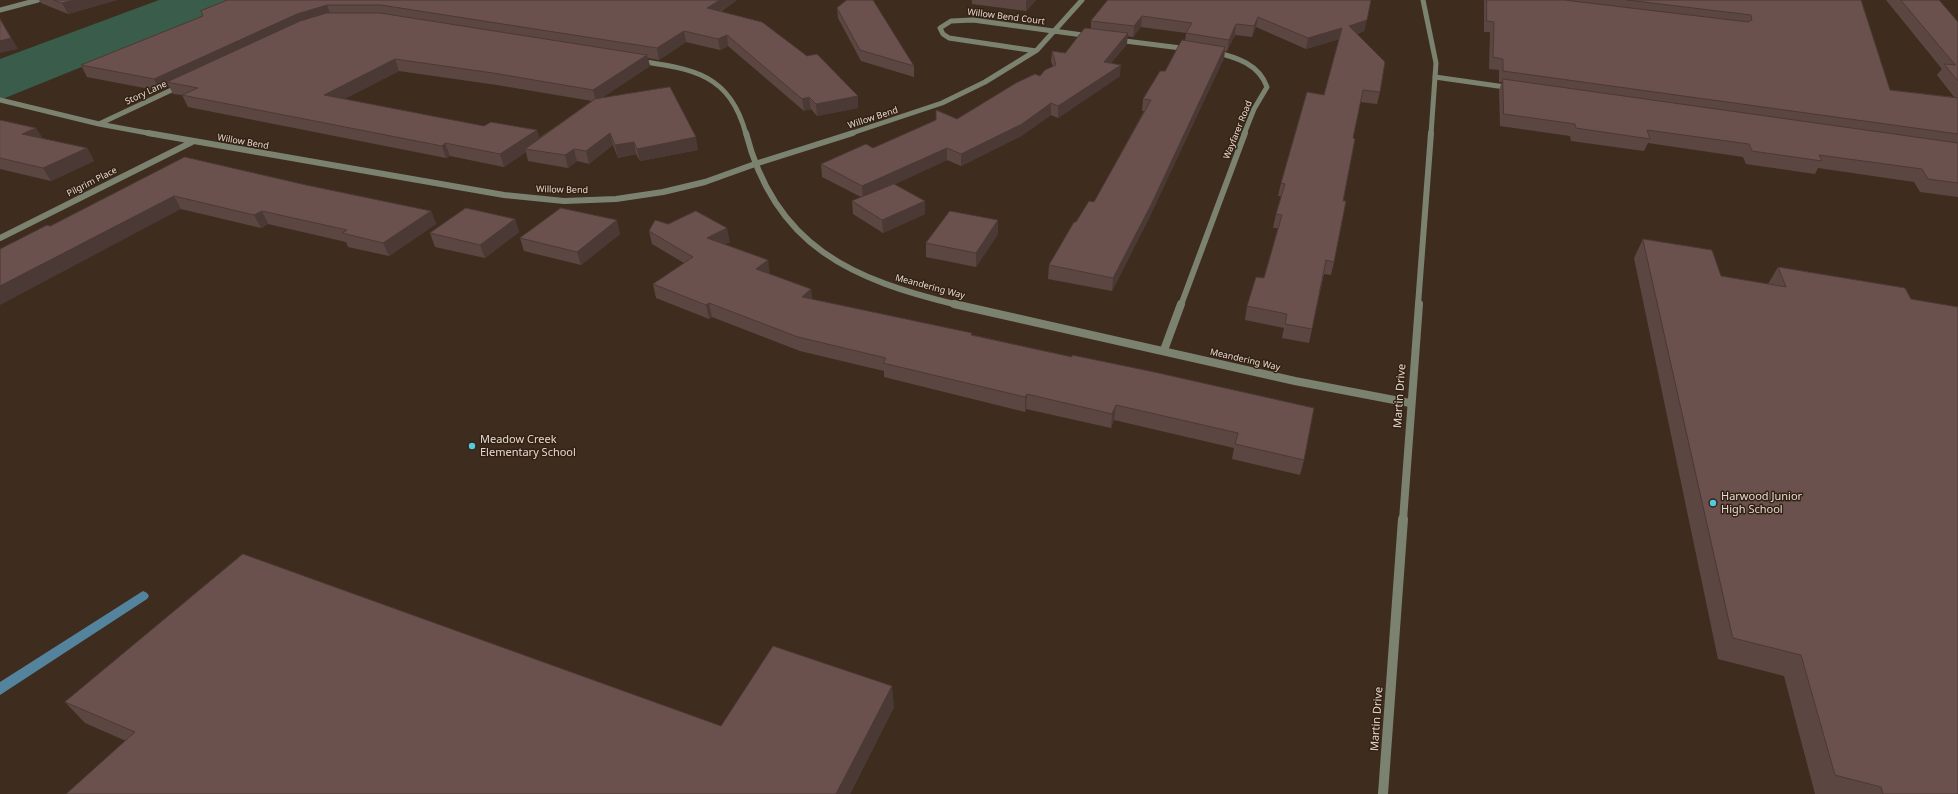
<!DOCTYPE html>
<html>
<head>
<meta charset="utf-8">
<style>
	body { margin:0 }
	canvas { display:block; background:#3e2c1e }
</style>
</head>
<body>
<canvas width="1958" height="794"></canvas>
<script>
const ctx = document.querySelector('canvas').getContext('2d');
ctx.lineJoin = 'round';
function fill(path, color) { ctx.fillStyle = color; ctx.fill(path, 'evenodd'); }
function trace(path, color, width, dash) { ctx.strokeStyle = color; ctx.lineWidth = width; ctx.lineCap = dash ? 'butt' : 'round'; ctx.setLineDash(dash || []); ctx.stroke(path); }
function drawText(font, color, halo, rows, align = 'center') {
  ctx.font = font + ' "Noto Sans",sans-serif'; ctx.lineWidth = 3; ctx.setLineDash([]); ctx.textBaseline = 'middle'; ctx.strokeStyle = halo; ctx.fillStyle = color; for (const [text, x, y, turn = 0] of rows) {
    ctx.save(); ctx.translate(x, y); ctx.rotate((+turn || 0) * Math.PI / 180); ctx.textAlign = isNaN(turn) ? turn : align; if (halo) ctx.strokeText(text, 0, 0); ctx.fillText(text, 0, 0); ctx.restore();
  }
}
const green = new Path2D(`
	M 159,0 L 247,0 L 0,100 L 0,59 Z`);
const stream = new Path2D(`
	M 143,591 L 147,593 L 149,596 L 147,599 L 0,695 L 0,682 Z`);
const minorFar2 = new Path2D(`
	M 0,10 L 38,0
	M 1117,40 L 1189,49
	M 1036,51 L 949,38 L 943,34 L 940,28 L 951,21 L 973,20 L 1090,36
	M 1214,52 C 1236,57 1259,64 1267,87 L 1254,109 L 1244,134
	M 638,61 C 694,69 730,74 746,134
	M 1435,77 L 1512,88
	M 0,100 L 99,124 L 153,134
	M 99,124 L 180,86
	M 849,134 L 942,103 L 985,82 L 1037,50 L 1082,0`);
const minorFar1 = new Path2D(`
	M 148,133 L 504,195 L 564,201 L 616,199 L 663,192 L 705,182 L 755,164 L 853,133
	M 746,133 C 775,247 853,280 958,305
	M 0,238 L 192,142
	M 1181,305 L 1245,133`);
const minor = new Path2D(`
	M 954,304 L 1295,381 L 1410,403
	M 1164,350 L 1181,304`);
const tertiaryFar3 = new Path2D(`
	M 1423,0 L 1436,63 L 1431,134`);
const tertiaryFar2 = new Path2D(`
	M 1418,305 L 1431,133`);
const tertiaryFar1 = new Path2D(`
	M 1403,520 L 1419,304`);
const tertiary = new Path2D(`
	M 1383,794 L 1403,519`);
const wall = new Path2D(`
	M 39,0 L 117,0 L 68,14 L 41,3 Z
	M 228,0 L 737,0 L 720,12 L 858,96 L 858,108 L 817,116 L 811,109 L 804,111 L 728,46 L 720,50 L 686,42 L 659,60 L 648,58 L 650,66 L 603,97 L 698,150 L 640,161 L 636,154 L 618,158 L 613,145 L 589,164 L 577,161 L 568,168 L 528,161 L 526,152 L 504,167 L 450,156 L 446,158 L 188,107 L 182,95 L 173,94 L 169,86 L 160,91 L 87,77 L 81,65 L 203,16 ZM 399,71 L 497,85 L 592,101 L 539,138 L 344,99 Z
	M 972,0 L 1036,0 L 1026,11 L 972,4 Z
	M 1108,0 L 1371,0 L 1364,31 L 1357,34 L 1380,92 L 1377,104 L 1360,102 L 1353,138 L 1334,262 L 1331,275 L 1324,274 L 1309,343 L 1282,338 L 1284,328 L 1245,320 L 1247,306 L 1264,278 L 1278,228 L 1273,228 L 1276,214 L 1281,196 L 1278,196 L 1281,183 L 1324,95 L 1339,39 L 1306,49 L 1256,27 L 1252,37 L 1235,35 L 1227,51 L 1225,51 L 1224,58 L 1149,218 L 1112,291 L 1048,279 L 1049,265 L 1076,222 L 1094,202 L 1144,111 L 1142,111 L 1143,99 L 1165,71 L 1185,41 L 1186,33 L 1141,27 L 1133,37 L 1127,36 L 1127,44 L 1111,63 L 1120,76 L 1058,118 L 1051,115 L 1021,136 L 961,166 L 947,160 L 895,184 L 925,214 L 883,233 L 853,214 L 852,201 L 861,197 L 822,177 L 821,164 L 873,148 L 957,119 L 1040,76 L 1053,66 L 1051,62 L 1052,51 L 1065,53 L 1091,28 L 1091,21 Z
	M 1484,0 L 1861,0 L 1890,90 L 1954,97 L 1937,75 L 1942,69 L 1886,0 L 1939,0 L 1958,22 L 1958,197 L 1920,192 L 1914,182 L 1818,168 L 1815,174 L 1746,164 L 1743,157 L 1648,143 L 1644,151 L 1571,141 L 1570,136 L 1500,126 L 1499,90 L 1502,82 L 1499,82 L 1499,70 L 1489,69 L 1490,32 L 1484,32 Z
	M 837,8 L 914,66 L 914,77 L 861,61 L 838,18 Z
	M 0,120 L 42,138 L 87,148 L 94,161 L 51,181 L 0,169 Z
	M 185,157 L 306,185 L 431,211 L 436,224 L 389,256 L 348,247 L 346,242 L 268,224 L 261,228 L 181,209 L 50,226 Z
	M 515,219 L 519,232 L 485,258 L 435,247 L 430,233 Z
	M 998,220 L 998,234 L 976,267 L 926,257 L 926,243 Z
	M 668,224 L 730,242 L 724,244 L 768,260 L 769,274 L 812,299 L 1072,357 L 1304,460 L 1300,475 L 1232,459 L 1234,448 L 1114,420 L 1111,428 L 1026,409 L 1025,412 L 884,377 L 884,371 L 800,351 L 712,317 L 709,319 L 656,298 L 653,284 L 684,263 L 652,244 L 649,231 Z
	M 620,234 L 581,265 L 524,251 L 520,238 Z
	M 1643,239 L 1721,276 L 1768,284 L 1778,267 L 1905,288 L 1958,794 L 1815,794 L 1784,676 L 1718,659 L 1634,258 Z
	M 65,702 L 721,726 L 894,707 L 850,794 L 126,741 L 85,723 Z`);
const shadedWall = new Path2D(`
	M 74,0 L 117,0 L 68,14 L 62,3 Z
	M 720,0 L 737,0 L 708,19 L 707,8 Z
	M 1027,0 L 1036,0 L 1026,11 L 1026,1 Z
	M 327,5 L 331,16 L 167,82 L 169,86 L 160,91 L 154,79 L 297,14 Z
	M 1142,16 L 1141,27 L 1133,37 L 1134,26 Z
	M 1258,17 L 1256,27 L 1252,37 L 1254,26 Z
	M 0,18 L 18,49 L 0,53 Z
	M 1367,20 L 1364,31 L 1346,37 L 1349,26 Z
	M 1236,24 L 1235,35 L 1227,51 L 1229,40 Z
	M 1342,28 L 1340,39 L 1306,49 L 1308,38 Z
	M 684,31 L 686,42 L 659,60 L 657,48 Z
	M 1128,33 L 1127,44 L 1103,73 L 1104,62 Z
	M 727,35 L 728,46 L 720,50 L 718,39 Z
	M 1225,47 L 1224,58 L 1149,218 L 1112,291 L 1113,278 Z
	M 647,55 L 650,66 L 596,102 L 593,90 Z
	M 395,59 L 399,71 L 329,107 L 324,95 Z
	M 1121,65 L 1120,76 L 1058,118 L 1058,106 Z
	M 858,96 L 858,108 L 817,116 L 816,104 Z
	M 809,97 L 811,109 L 804,111 L 802,99 Z
	M 1051,103 L 1051,115 L 1021,136 L 961,166 L 961,154 Z
	M 36,128 L 44,140 L 22,134 Z
	M 537,130 L 541,142 L 525,149 L 526,152 L 504,167 L 500,154 Z
	M 610,133 L 613,145 L 589,164 L 586,151 Z
	M 696,137 L 698,150 L 640,161 L 637,149 Z
	M 634,142 L 636,154 L 618,158 L 615,145 Z
	M 445,143 L 450,156 L 446,158 L 442,146 Z
	M 87,148 L 94,161 L 51,181 L 43,168 Z
	M 947,148 L 947,160 L 863,199 L 862,186 Z
	M 574,149 L 577,161 L 568,168 L 565,155 Z
	M 174,196 L 181,209 L 0,305 L 0,286 Z
	M 925,201 L 925,214 L 883,233 L 882,220 Z
	M 262,211 L 268,224 L 261,228 L 254,215 Z
	M 431,211 L 436,224 L 389,256 L 383,243 Z
	M 515,219 L 519,232 L 485,258 L 480,245 Z
	M 617,220 L 620,234 L 581,265 L 577,252 Z
	M 998,220 L 998,234 L 976,267 L 976,253 Z
	M 727,228 L 730,242 L 709,252 L 707,238 Z
	M 768,260 L 770,274 L 758,283 L 756,269 Z
	M 811,289 L 813,303 L 802,297 Z
	M 709,303 L 712,317 L 709,319 L 706,305 Z
	M 1027,394 L 1026,409 L 1025,412 L 1025,397 Z
	M 1116,405 L 1114,420 L 1111,428 L 1112,414 Z
	M 892,686 L 894,707 L 850,794 L 836,794 Z`);
const building = new Path2D(`
	M 54,0 L 74,0 L 62,3 Z
	M 228,0 L 720,0 L 707,8 L 762,22 L 807,56 L 817,54 L 858,96 L 816,104 L 809,97 L 802,99 L 727,35 L 718,39 L 684,31 L 657,48 L 381,5 L 327,5 L 297,14 L 154,79 L 81,65 L 203,16 L 201,11 Z
	M 847,0 L 873,0 L 914,66 L 860,50 L 837,8 Z
	M 1108,0 L 1371,0 L 1367,20 L 1349,26 L 1385,62 L 1380,92 L 1363,90 L 1353,138 L 1355,139 L 1343,201 L 1346,201 L 1334,262 L 1326,260 L 1312,329 L 1285,324 L 1287,314 L 1247,306 L 1256,277 L 1264,278 L 1282,215 L 1276,214 L 1285,184 L 1281,183 L 1307,92 L 1324,95 L 1342,28 L 1308,38 L 1258,17 L 1254,26 L 1236,24 L 1229,40 L 1186,33 L 1192,23 L 1142,16 L 1134,26 L 1091,21 Z
	M 1487,0 L 1564,0 L 1748,22 L 1752,20 L 1751,15 L 1627,0 L 1861,0 L 1890,90 L 1958,98 L 1958,134 L 1503,71 L 1503,59 L 1493,57 L 1494,22 L 1487,21 Z
	M 1901,0 L 1939,0 L 1958,22 L 1958,81 L 1944,64 L 1955,65 Z
	M 327,13 L 380,13 L 647,55 L 593,90 L 493,73 L 395,59 L 324,95 L 484,126 L 491,122 L 537,130 L 500,154 L 445,143 L 442,146 L 182,95 L 198,88 L 167,82 L 300,21 Z
	M 0,19 L 11,38 L 0,41 Z
	M 1085,28 L 1128,33 L 1104,62 L 1121,65 L 1058,106 L 1051,103 L 1022,124 L 961,154 L 947,148 L 862,186 L 821,164 L 866,144 L 873,148 L 936,120 L 936,110 L 957,119 L 1016,83 L 1035,74 L 1040,76 L 1045,70 L 1056,65 L 1052,51 L 1065,53 Z
	M 1182,40 L 1225,47 L 1151,205 L 1113,278 L 1049,265 L 1074,222 L 1076,222 L 1089,201 L 1094,202 L 1151,100 L 1143,99 L 1160,71 L 1165,71 Z
	M 1503,79 L 1958,143 L 1958,183 L 1928,179 L 1922,169 L 1819,155 L 1822,161 L 1752,151 L 1749,144 L 1647,130 L 1650,139 L 1576,128 L 1575,124 L 1504,114 Z
	M 670,87 L 696,137 L 637,149 L 634,142 L 615,145 L 610,133 L 586,151 L 574,149 L 565,155 L 525,149 L 595,99 Z
	M 0,120 L 36,128 L 22,134 L 87,148 L 43,168 L 0,158 Z
	M 185,157 L 306,185 L 431,211 L 383,243 L 342,233 L 347,230 L 262,211 L 254,215 L 174,196 L 0,286 L 0,249 L 47,225 L 50,226 Z
	M 894,184 L 925,201 L 882,220 L 852,201 Z
	M 466,208 L 515,219 L 480,245 L 430,233 Z
	M 561,208 L 617,220 L 577,252 L 520,238 Z
	M 696,211 L 727,228 L 707,238 L 768,260 L 756,269 L 811,289 L 802,297 L 972,333 L 971,335 L 1072,357 L 1072,355 L 1154,372 L 1314,408 L 1304,460 L 1235,444 L 1238,433 L 1116,405 L 1112,414 L 1027,394 L 1025,397 L 883,363 L 886,358 L 798,337 L 709,303 L 706,305 L 653,284 L 693,257 L 649,231 L 655,220 L 668,224 Z
	M 950,211 L 998,220 L 976,253 L 926,243 Z
	M 1643,239 L 1712,250 L 1721,276 L 1786,287 L 1778,267 L 1905,288 L 1911,299 L 1958,307 L 1958,794 L 1883,794 L 1881,787 L 1835,775 L 1801,655 L 1733,638 Z
	M 243,554 L 721,726 L 773,646 L 892,686 L 836,794 L 66,794 L 135,732 L 65,702 Z`);
const markers = [
	[472,446,4,"#54cade"],
	[1713,503,4,"#54cade"]
];
const farStreetnames = [
	["Willow Bend Court",1006,17,7],
	["Story Lane",146,93,-25],
	["Willow Bend",873,118,-18],
	["Wayfarer Road",1238,130,-68],
	["Willow Bend",243,142,10],
	["Pilgrim Place",92,182,-27],
	["Willow Bend",562,190,1],
	["Meandering Way",930,287,15],
	["Meandering Way",1245,360,13]
];
const streetNames = [
	["Martin Drive",1400,396,-86],
	["Martin Drive",1377,719,-86]
];
const poiNames = [
	["Meadow Creek",480,440],
	["Elementary School",480,453],
	["Harwood Junior",1721,497],
	["High School",1721,510]
];
fill(green, '#395c4b');
fill(stream, '#54849d');
trace(minorFar2, '#7c8270', 5);
trace(minorFar1, '#7c8270', 6);
trace(minor, '#7c8270', 8);
trace(tertiaryFar3, '#7c8270', 5);
trace(tertiaryFar2, '#7c8270', 6);
trace(tertiaryFar1, '#7c8270', 8);
trace(tertiary, '#7c8270', 10);
fill(wall, '#5c4642');
fill(shadedWall, '#4b3936');
fill(building, '#6b514d');
trace(building, '#4b3936', 1);
for (const [x, y, r, color] of markers) { const dot = new Path2D(); dot.arc(x, y, r, 0, 2 * Math.PI); ctx.fillStyle = color; ctx.fill(dot); trace(dot, '#332214', 1.5); }
drawText('9px', '#e5d9d1', '#332214', farStreetnames);
drawText('11px', '#e5d9d1', '#332214', streetNames);
drawText('11px', '#e5d9d1', '#332214', poiNames, 'left');
</script>
</body>
</html>
